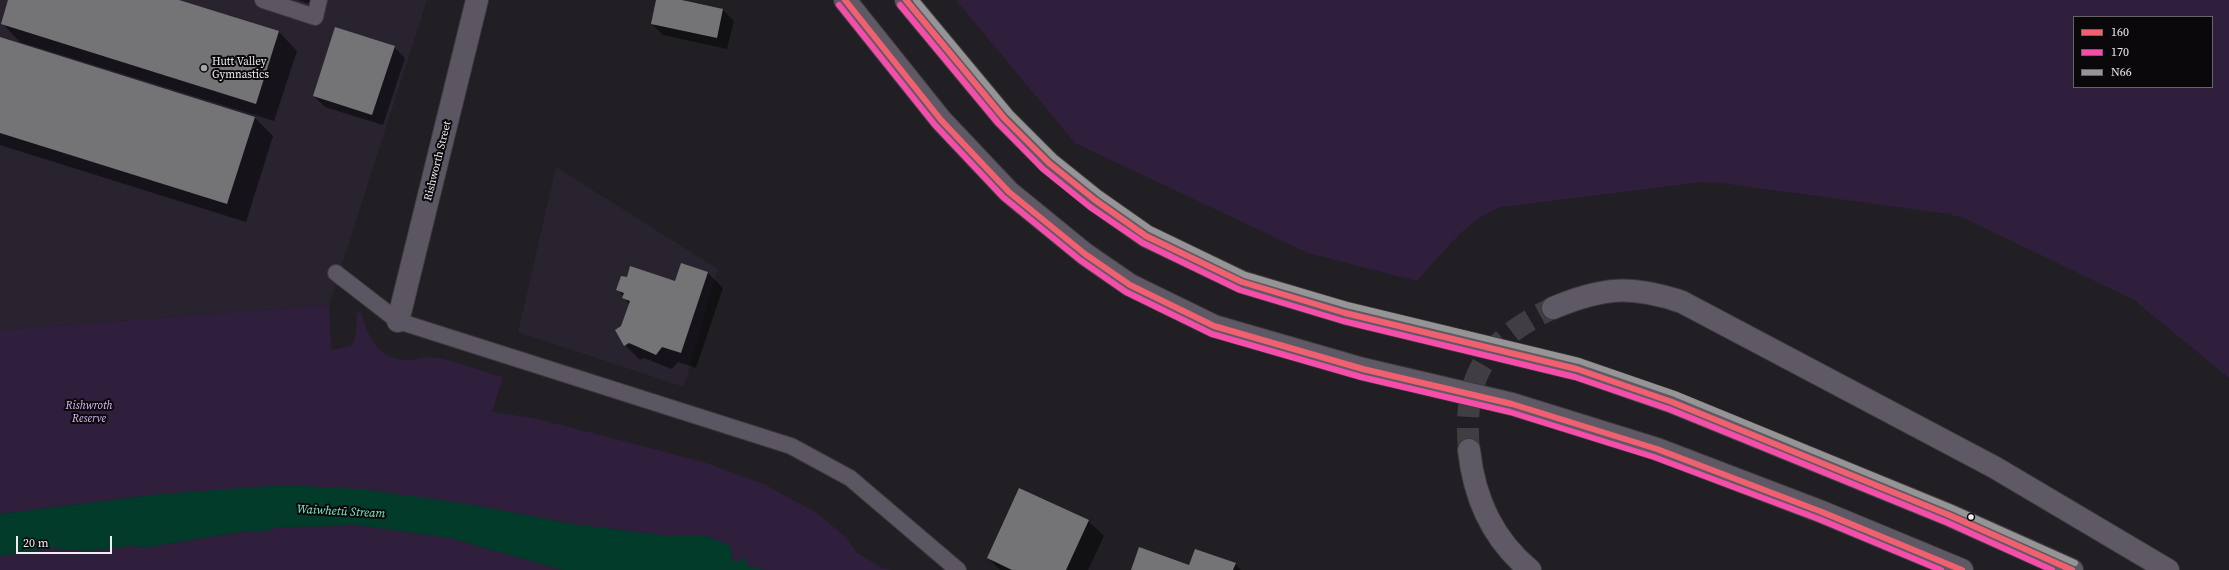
<!DOCTYPE html>
<html>
<head>
<meta charset="utf-8">
<style>
	body { margin:0 }
	#map { position:relative; width:2229px; height:570px; overflow:hidden; background:#211f23; font-family:"Source Serif 4",serif }
	canvas { display:block }
	.legend { position:absolute; left:2073px; top:16px; width:140px; height:72px; box-sizing:border-box; background:#0a080b; border:1px solid #666467; margin:0; padding:5px 7px; list-style:none; font-size:12px; color:#efedf2 }
	.legend li { display:flex; align-items:center; gap:8px; height:20px }
	.legend b { width:20px; border:1px solid #666467 }
	.scale { position:absolute; left:16px; top:536px; width:96px; height:18px; box-sizing:border-box; border:2px solid #efedf2; border-top:0; padding-left:5px; font-size:12px; line-height:14px; white-space:nowrap; color:#efedf2; -webkit-text-stroke:3px #0a080b; paint-order:stroke }
</style>
</head>
<body>
<div id="map">
<canvas width="2229" height="570"></canvas>
<ul class="legend">
<li><b style="height:5px;background:#f16071"></b>160</li>
<li><b style="height:5px;background:#f54da8"></b>170</li>
<li><b style="height:5px;background:#959595"></b>N66</li>
</ul>
<div class="scale">20 m</div>
</div>
<script>
const ctx = document.querySelector('canvas').getContext('2d');
ctx.lineJoin = 'round';
function fill(path, color) { ctx.fillStyle = color; ctx.fill(path, 'evenodd'); }
function trace(path, color, width, dash) { ctx.strokeStyle = color; ctx.lineWidth = width; ctx.lineCap = dash ? 'butt' : 'round'; ctx.setLineDash(dash || []); ctx.stroke(path); }
function drawText(font, color, halo, rows, align = 'center') {
  ctx.font = font + ' "Source Serif 4",serif'; ctx.lineWidth = 4; ctx.setLineDash([]); ctx.textBaseline = 'middle'; ctx.strokeStyle = halo; ctx.fillStyle = color; for (const [text, x, y, turn = 0] of rows) {
    ctx.save(); ctx.translate(x, y); ctx.rotate((+turn || 0) * Math.PI / 180); ctx.textAlign = isNaN(turn) ? turn : align; if (halo) ctx.strokeText(text, 0, 0); ctx.fillText(text, 0, 0); ctx.restore();
  }
}
const built = new Path2D(`
	M 0,0 L 427,0 L 329,305 L 0,330 Z
	M 556,167 L 718,269 L 684,387 L 518,332 Z`);
const green = new Path2D(`
	M 956,0 L 2229,0 L 2229,378 L 2134,300 L 1966,219 L 1949,214 L 1721,183 L 1702,182 L 1502,207 C 1466,219 1442,254 1417,281 L 1308,253 L 1075,143 ZM 2074,17 L 2212,17 L 2212,87 L 2074,87 Z
	M 329,305 L 331,350 L 352,346 L 356,334 L 357,313 L 361,312 C 367,337 380,362 410,360 C 419,359 429,356 438,358 C 460,363 481,371 503,377 L 492,412 L 533,418 L 631,443 L 706,463 L 766,485 L 815,512 L 846,537 L 856,552 L 882,568 L 892,570 L 764,570 L 736,563 L 715,539 L 704,535 L 662,535 L 572,524 L 468,504 L 160,494 L 0,514 L 0,330 Z
	M 350,524 L 450,538 L 563,570 L 0,570 L 0,556 L 51,548 L 90,551 L 129,546 L 149,547 L 245,531 C 253,533 269,531 277,527 L 344,526 Z`);
const water = new Path2D(`
	M 283,485 L 361,489 L 468,504 L 572,524 L 662,535 L 704,535 L 729,545 L 732,552 L 731,558 L 736,563 L 744,557 L 747,559 L 746,565 L 764,570 L 563,570 L 450,538 L 350,524 L 344,526 L 277,527 C 269,531 253,533 245,531 L 149,547 L 129,546 L 90,551 L 51,548 L 0,556 L 0,514 L 160,494 Z`);
const shadow = new Path2D(`
	M 9,0 L 175,0 L 279,32 L 297,51 L 274,121 L 20,42 L 2,23 Z
	M 298,0 L 311,0 L 310,4 Z
	M 657,0 L 685,0 L 685,2 L 723,10 L 734,21 L 727,49 L 663,35 L 652,24 Z
	M 0,38 L 255,118 L 273,136 L 246,222 L 0,145 Z
	M 394,47 L 405,58 L 383,125 L 325,107 L 314,96 Z
	M 708,273 L 723,288 L 696,368 L 678,362 L 672,369 L 644,358 L 640,360 L 625,345 L 630,305 L 618,290 L 676,282 Z
	M 1088,521 L 1104,536 L 1088,570 L 1000,570 L 988,558 Z
	M 1235,564 L 1241,570 L 1132,570 L 1190,566 Z`);
const building = new Path2D(`
	M 8,0 L 179,0 L 279,31 L 256,104 L 1,24 Z
	M 656,0 L 682,0 L 723,9 L 717,38 L 651,24 Z
	M 335,27 L 395,46 L 372,115 L 313,96 Z
	M 0,37 L 255,117 L 227,204 L 0,133 Z
	M 681,263 L 708,272 L 681,353 L 662,347 L 656,355 L 629,343 L 624,346 L 615,330 L 621,326 L 630,301 L 622,298 L 624,293 L 616,290 L 621,276 L 627,277 L 630,266 L 675,281 Z
	M 1019,488 L 1089,520 L 1066,570 L 1012,570 L 987,558 Z
	M 1139,547 L 1189,565 L 1195,549 L 1236,563 L 1233,570 L 1131,570 Z`);
const secondaryTunnel = new Path2D(`
	M 1469,450 C 1462,375 1487,339 1553,308`);
const service = new Path2D(`
	M 263,0 L 315,17 L 319,0
	M 336,273 L 398,321 L 791,446 L 850,478 L 958,570`);
const minor = new Path2D(`
	M 398,321 L 477,0`);
const secondary = new Path2D(`
	M 845,0 L 941,120 L 1009,192 L 1085,254 L 1130,285 L 1214,326 L 1363,369 L 1512,404 L 1657,449 L 1822,512 L 1962,570
	M 906,0 L 1004,118 L 1049,163 L 1095,200 L 1146,236 L 1242,282 L 1345,313 L 1577,369 L 1672,402 L 1949,515 L 2072,570
	M 1553,308 C 1603,287 1631,285 1682,302 L 1994,467 L 2168,570
	M 1469,450 C 1474,497 1492,539 1530,570`);
const bus1 = new Path2D(`
	M 845,0 L 941,120 L 1009,192 L 1085,254 L 1130,285 L 1214,326 L 1363,369 L 1512,404 L 1657,449 L 1822,512 L 1962,570
	M 906,0 L 1004,118 L 1049,163 L 1095,200 L 1146,236 L 1242,282 L 1345,313 L 1577,369 L 1672,402 L 1949,515 L 2072,570`);
const bus2 = new Path2D(`
	M 839,5 L 935,125 L 1003,197 L 1080,260 L 1126,292 L 1212,334 L 1361,377 L 1510,412 L 1654,457 L 1819,519 L 1941,570
	M 900,5 L 998,123 L 1043,169 L 1090,207 L 1143,243 L 1240,290 L 1343,321 L 1575,377 L 1669,409 L 1946,522 L 2052,570`);
const bus3 = new Path2D(`
	M 916,0 L 1010,113 L 1054,157 L 1100,194 L 1150,229 L 1245,275 L 1347,305 L 1579,361 L 1675,394 L 1952,508 L 2075,563`);
const markers = [
	[204,68,4,"#a7a5aa"],
	[1971,517,3.5,"#efedf2"]
];
const poiNames = [
	["Hutt Valley",212,62],
	["Gymnastics",212,75]
];
const streetNames = [
	["Rishworth Street",438,161,-76]
];
const parkNames = [
	["Rishwroth",89,406],
	["Reserve",89,419]
];
const waterNames = [
	["Waiwhetū Stream",341,512,3]
];
fill(built, '#29222f');
fill(green, '#2f1f3d');
fill(water, '#033b2a');
fill(shadow, '#0007');
fill(building, '#747376');
trace(secondaryTunnel, '#403e42', 22, [22, 11]);
trace(service, '#3a393b', 18);
trace(minor, '#3a393b', 24);
trace(secondary, '#3a393b', 24);
trace(service, '#5c5662', 16);
trace(minor, '#5c5662', 22);
trace(secondary, '#5f5965', 22);
trace(bus1, '#f16071', 6);
trace(bus2, '#f54da8', 6);
trace(bus3, '#959595', 6);
for (const [x, y, r, color] of markers) { const dot = new Path2D(); dot.arc(x, y, r, 0, 2 * Math.PI); ctx.fillStyle = color; ctx.fill(dot); trace(dot, '#0a080b', 1.5); }
drawText('11px', '#efedf2', '#0a080b', poiNames, 'left');
drawText('11px', '#efedf2', '#0a080b', streetNames);
drawText('italic 11px', '#ddbefd', '#0a080b', parkNames);
drawText('italic 12px', '#82ecc3', '#0a080b', waterNames);
</script>
</body>
</html>
